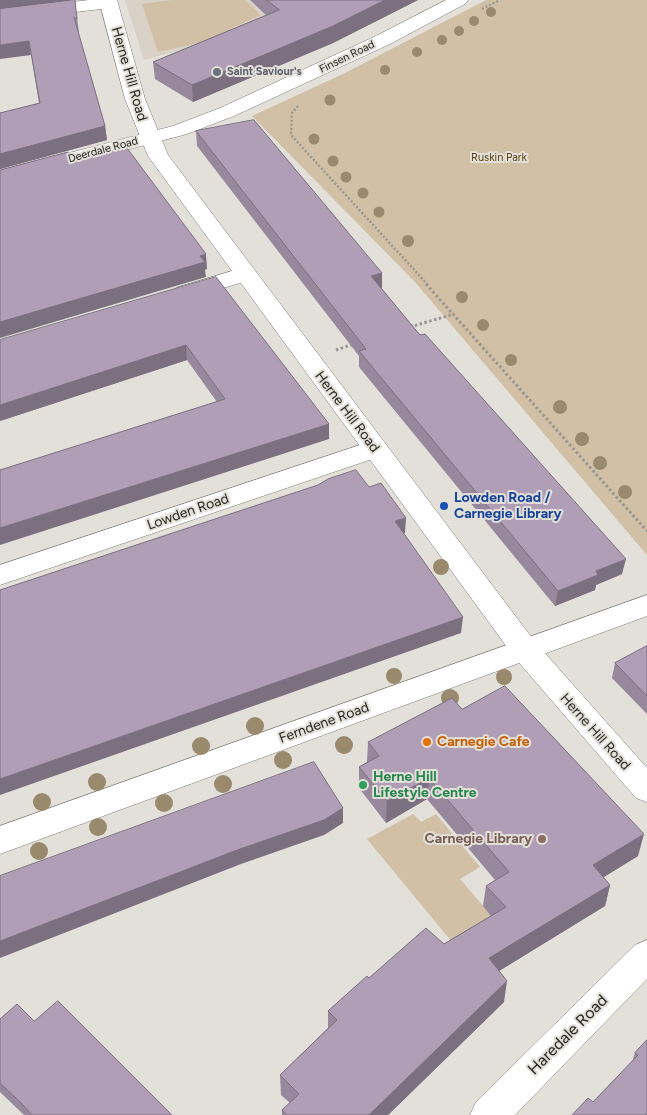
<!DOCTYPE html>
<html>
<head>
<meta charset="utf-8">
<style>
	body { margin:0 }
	canvas { display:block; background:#e3dfd9 }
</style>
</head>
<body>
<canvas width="647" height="1115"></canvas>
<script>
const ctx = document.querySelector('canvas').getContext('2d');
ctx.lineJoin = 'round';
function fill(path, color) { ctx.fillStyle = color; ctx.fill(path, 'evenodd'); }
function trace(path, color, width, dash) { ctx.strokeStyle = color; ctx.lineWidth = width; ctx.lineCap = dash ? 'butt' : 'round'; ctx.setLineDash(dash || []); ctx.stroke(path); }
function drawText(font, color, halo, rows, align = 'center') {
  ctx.font = font + ' Figtree,sans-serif'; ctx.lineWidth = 4; ctx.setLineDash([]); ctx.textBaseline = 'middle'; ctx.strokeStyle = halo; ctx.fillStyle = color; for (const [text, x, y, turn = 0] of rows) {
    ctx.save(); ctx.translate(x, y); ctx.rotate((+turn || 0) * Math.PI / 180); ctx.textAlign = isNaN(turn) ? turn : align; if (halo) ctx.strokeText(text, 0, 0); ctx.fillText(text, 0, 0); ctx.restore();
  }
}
const built = new Path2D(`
	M 125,0 L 300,0 L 203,44 L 144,60 Z`);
const green = new Path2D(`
	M 172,0 L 245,0 L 261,15 L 202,42 L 158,52 L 142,4 Z
	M 486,0 L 647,0 L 647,555 L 415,282 L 252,116 L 345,73 Z
	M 413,814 L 421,822 L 436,814 L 480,867 L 460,879 L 502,928 L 461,953 L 367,839 Z`);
const pathFar1 = new Path2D(`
	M 482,9 L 500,0
	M 298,106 L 292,113 L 291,135 L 428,285`);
const path = new Path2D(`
	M 426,284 L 647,531
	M 410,327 L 454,314
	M 336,350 L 354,344`);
const minor = new Path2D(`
	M 89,0 L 116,0 L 118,3 L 115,7 L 109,8 L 0,21 L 0,11 Z
	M 446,0 L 468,0 L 465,4 L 390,44 L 234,116 L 187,134 L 0,183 L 0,171 L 173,126 L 220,108 L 376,36 Z
	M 245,267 L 253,269 L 256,274 L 253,279 L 184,300 L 176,298 L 173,293 L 176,288 Z
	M 375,440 L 384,443 L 388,449 L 384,455 L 0,585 L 0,565 Z
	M 647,595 L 647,616 L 0,854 L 0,826 Z
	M 647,940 L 647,979 L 515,1115 L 470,1115 L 476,1102 L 635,945 Z`);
const tertiary = new Path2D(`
	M 99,0 L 117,0 L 145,99 L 168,155 L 535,642 L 647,768 L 647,802 L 636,798 L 515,658 L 148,156 L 125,99 Z`);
const trees = [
	[491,12,5],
	[474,21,5],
	[459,31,5],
	[442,40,5],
	[417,52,5],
	[385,70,5],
	[330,100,5.5],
	[314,139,5.5],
	[333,161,5.5],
	[346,177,5.5],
	[363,193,5.5],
	[379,212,5.5],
	[408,241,6],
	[462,297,6],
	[483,325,6],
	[511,360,6],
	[560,407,7],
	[582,439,7],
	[600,463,7],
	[625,492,7],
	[441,567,8],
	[394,676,8],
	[504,677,8],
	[450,698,9],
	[255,726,9],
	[344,745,9],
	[201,746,9],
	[283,760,9],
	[97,782,9],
	[223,784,9],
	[42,802,9],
	[164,803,9],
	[98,827,9],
	[39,851,9]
];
const wall = new Path2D(`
	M 75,0 L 79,33 L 78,33 L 105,126 L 107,140 L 0,169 L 0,113 L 39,103 L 31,55 Z
	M 250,0 L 418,0 L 333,43 L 193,102 L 155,79 L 153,62 L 266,15 Z
	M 196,131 L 382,273 L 382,289 L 420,335 L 622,574 L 596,585 L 595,590 L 555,606 L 359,367 L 359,356 L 197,146 Z
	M 216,277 L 329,439 L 217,402 L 187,360 L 0,421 Z
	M 647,646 L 647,714 L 612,678 L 615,663 Z
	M 462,709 L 638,856 L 603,877 L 610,885 L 605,906 L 499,971 L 504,1002 L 388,1115 L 282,1115 L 282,1110 L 290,1103 L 281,1095 L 280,1075 L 328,1028 L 328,1011 L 369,978 L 444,944 L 491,916 L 483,906 L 486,886 L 495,880 L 427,799 L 386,823 L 359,788 L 359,767 L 367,762 L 368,742 Z
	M 0,1019 L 34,1021 L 172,1115 L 24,1115 L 0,1092 Z
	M 647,1040 L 647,1115 L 593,1102 L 632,1062 L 635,1053 Z`);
const shadedWall = new Path2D(`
	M 0,0 L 74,0 L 0,9 Z
	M 385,0 L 418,0 L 333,43 L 193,102 L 192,85 Z
	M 29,41 L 31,55 L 0,59 L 0,45 Z
	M 105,126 L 107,140 L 0,169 L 0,154 Z
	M 206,254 L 207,269 L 205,270 L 206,277 L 0,338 L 0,322 Z
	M 382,273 L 382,289 L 371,276 Z
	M 186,345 L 187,360 L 0,421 L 0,405 Z
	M 329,424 L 329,439 L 0,545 L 0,528 Z
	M 406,518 L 405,533 L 394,537 L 395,521 Z
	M 626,559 L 622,574 L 596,585 L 595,590 L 555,606 L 558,591 L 596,571 Z
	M 463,617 L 461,633 L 0,795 L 0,779 Z
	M 429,778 L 427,799 L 386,823 L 387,801 Z
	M 343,808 L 343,823 L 324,835 L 241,864 L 0,958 L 0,941 Z
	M 644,834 L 638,856 L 588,887 L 593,865 Z
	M 610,885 L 605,906 L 486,979 L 489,958 Z
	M 507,981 L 504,1002 L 388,1115 L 369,1115 Z`);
const building = new Path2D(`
	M 75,0 L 77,19 L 74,17 L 105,126 L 0,154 L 0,113 L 40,103 L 29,41 L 0,45 L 0,9 Z
	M 267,0 L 385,0 L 333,26 L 192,85 L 153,62 L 279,10 Z
	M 254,120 L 382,273 L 371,276 L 420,335 L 425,334 L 626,559 L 596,571 L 598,575 L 558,591 L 359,351 L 366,349 L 196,131 Z
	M 127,148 L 206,254 L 200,256 L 205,262 L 0,322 L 0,170 L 68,152 L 71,161 Z
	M 216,277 L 329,424 L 0,528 L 0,470 L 225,399 L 186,345 L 0,405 L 0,340 Z
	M 356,470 L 369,487 L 381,483 L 406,518 L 395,521 L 463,617 L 0,779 L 0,590 L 318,485 L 328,479 Z
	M 647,646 L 647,696 L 615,663 Z
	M 505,686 L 644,834 L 593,865 L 610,885 L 489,958 L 507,981 L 369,1115 L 287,1115 L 282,1110 L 299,1094 L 280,1075 L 337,1020 L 328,1011 L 367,976 L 369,978 L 426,928 L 444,944 L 506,907 L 486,886 L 509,872 L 429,778 L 387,801 L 359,767 L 379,756 L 368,742 L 452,698 L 462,709 Z
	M 314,762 L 343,808 L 324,820 L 240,849 L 0,941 L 0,876 Z
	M 58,1001 L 172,1115 L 32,1115 L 21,1103 L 0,1083 L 0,1019 L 17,1004 L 34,1021 Z
	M 647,1040 L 647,1115 L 572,1115 L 588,1098 L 593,1102 L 638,1055 L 635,1053 Z`);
const markers = [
	[217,72,5,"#6b7280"],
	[444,506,5,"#1a4fb4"],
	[427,742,5,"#e8710a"],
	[363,785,5,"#2e9e5b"],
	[542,839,5,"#8d6e63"]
];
const farStreetnames = [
	["Finsen Road",347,57,-26],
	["Deerdale Road",103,150,-15]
];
const farWorshipnames = [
	["Saint Saviour's",227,72]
];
const farParknames = [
	["Ruskin Park",499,158]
];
const streetNames = [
	["Herne Hill Road",129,74,74],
	["Herne Hill Road",347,412,53],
	["Lowden Road",188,512,-19],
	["Ferndene Road",324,723,-20],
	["Herne Hill Road",595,732,48]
];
const transitNames = [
	["Lowden Road /",454,498],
	["Carnegie Library",454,514]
];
const foodNames = [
	["Carnegie Cafe",437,742]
];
const leisureNames = [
	["Herne Hill",373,777],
	["Lifestyle Centre",373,793]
];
const educationNames = [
	["Carnegie Library",532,839]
];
const nearStreetnames = [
	["Haredale Road",568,1035,-45]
];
fill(built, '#d9d1c6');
fill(green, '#d1c0a6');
trace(minor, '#7f7b76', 1);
trace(tertiary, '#7f7b76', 1);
trace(pathFar1, '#999691', 2.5, [2, 2]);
trace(path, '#999691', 3, [2.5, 2.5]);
fill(minor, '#fff');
fill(tertiary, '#fff');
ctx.fillStyle = '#99896d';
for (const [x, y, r] of trees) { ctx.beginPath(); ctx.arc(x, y, r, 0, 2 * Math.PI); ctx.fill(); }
fill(wall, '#97889d');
fill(shadedWall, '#7b6f80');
fill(building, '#b09eb7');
trace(building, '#7b6f80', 1);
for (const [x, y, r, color] of markers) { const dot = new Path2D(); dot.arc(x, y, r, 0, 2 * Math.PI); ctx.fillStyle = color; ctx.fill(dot); trace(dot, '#e3dfd9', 2); }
drawText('11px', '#23221f', '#e3dfd9', farStreetnames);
drawText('bold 11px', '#5b616d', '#e3dfd9', farWorshipnames, 'left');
drawText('11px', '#5c4214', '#e3dfd9', farParknames);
drawText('14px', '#23221f', '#e3dfd9', streetNames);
drawText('bold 14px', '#164399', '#e3dfd9', transitNames, 'left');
drawText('bold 14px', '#c56008', '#e3dfd9', foodNames, 'left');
drawText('bold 14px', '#27864d', '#e3dfd9', leisureNames, 'left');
drawText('bold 14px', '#785e54', '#e3dfd9', educationNames, 'right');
drawText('16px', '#23221f', '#e3dfd9', nearStreetnames);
</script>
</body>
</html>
